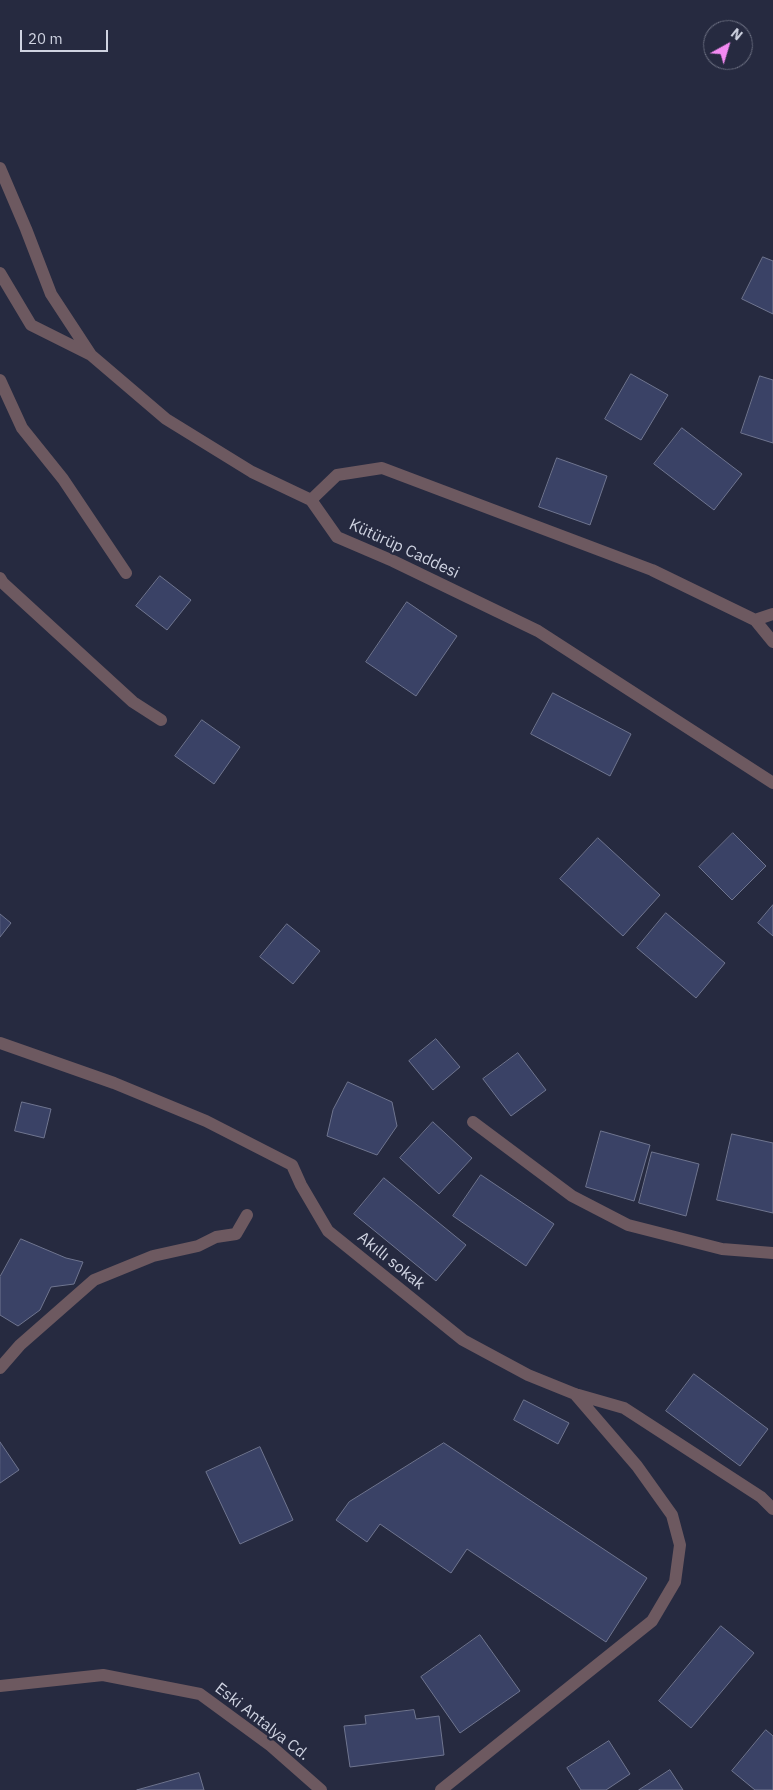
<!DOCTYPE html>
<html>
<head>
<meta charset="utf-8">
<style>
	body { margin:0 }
	#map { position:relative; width:773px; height:1790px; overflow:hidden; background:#262a40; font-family:"IBM Plex Sans",sans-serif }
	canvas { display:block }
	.north { position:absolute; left:703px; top:20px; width:50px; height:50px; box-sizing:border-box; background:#262a40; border:1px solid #6a6e80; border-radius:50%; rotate:39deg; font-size:14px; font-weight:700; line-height:20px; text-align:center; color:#cfd3e1 }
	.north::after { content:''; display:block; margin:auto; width:18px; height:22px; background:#f38af2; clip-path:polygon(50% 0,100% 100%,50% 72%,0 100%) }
	.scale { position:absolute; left:20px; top:30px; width:88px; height:22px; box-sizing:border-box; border:2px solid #cfd3e1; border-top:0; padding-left:6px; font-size:15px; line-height:18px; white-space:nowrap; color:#cfd3e1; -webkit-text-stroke:4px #262a40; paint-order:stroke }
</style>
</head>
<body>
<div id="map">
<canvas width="773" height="1790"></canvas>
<div class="north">N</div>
<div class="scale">20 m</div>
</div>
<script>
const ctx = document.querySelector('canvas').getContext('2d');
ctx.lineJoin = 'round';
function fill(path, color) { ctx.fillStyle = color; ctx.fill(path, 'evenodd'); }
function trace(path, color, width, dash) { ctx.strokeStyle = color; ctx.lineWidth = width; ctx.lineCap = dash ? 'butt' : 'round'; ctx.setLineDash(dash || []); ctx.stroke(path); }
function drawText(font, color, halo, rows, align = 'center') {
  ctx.font = font + ' "IBM Plex Sans",sans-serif'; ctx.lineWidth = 4.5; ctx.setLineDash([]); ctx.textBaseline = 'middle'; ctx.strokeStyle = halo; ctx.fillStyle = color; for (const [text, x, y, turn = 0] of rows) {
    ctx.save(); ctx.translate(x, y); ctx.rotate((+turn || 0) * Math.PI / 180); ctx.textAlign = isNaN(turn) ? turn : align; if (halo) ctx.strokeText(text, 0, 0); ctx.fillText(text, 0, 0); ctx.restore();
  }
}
const building = new Path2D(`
	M 763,257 L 773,261 L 773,314 L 742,299 Z
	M 631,374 L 668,395 L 641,440 L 605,419 Z
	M 760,376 L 773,380 L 773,443 L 741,433 Z
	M 682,428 L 742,474 L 714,510 L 654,464 Z
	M 557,458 L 607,476 L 590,525 L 539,507 Z
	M 160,576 L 191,600 L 167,630 L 136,606 Z
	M 407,602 L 457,636 L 416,696 L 366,662 Z
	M 553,693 L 631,734 L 610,776 L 531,734 Z
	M 202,720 L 240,747 L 214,784 L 175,756 Z
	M 733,833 L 766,866 L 732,900 L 699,867 Z
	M 598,838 L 660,895 L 623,936 L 560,879 Z
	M 773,905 L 773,936 L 758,923 Z
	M 666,913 L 725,963 L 696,998 L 637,948 Z
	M 0,914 L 11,923 L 0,937 Z
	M 287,924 L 320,951 L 293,984 L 260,957 Z
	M 436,1039 L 460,1067 L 433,1090 L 409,1061 Z
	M 518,1053 L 546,1090 L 511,1116 L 483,1079 Z
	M 348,1082 L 392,1102 L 397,1126 L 377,1155 L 327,1136 L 333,1110 Z
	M 22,1102 L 51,1109 L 44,1138 L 15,1131 Z
	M 433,1122 L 472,1158 L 439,1194 L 400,1158 Z
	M 601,1131 L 650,1145 L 634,1201 L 586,1187 Z
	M 732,1134 L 773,1143 L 773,1213 L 717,1200 Z
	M 652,1152 L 699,1164 L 686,1216 L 639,1203 Z
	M 481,1175 L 554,1224 L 526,1266 L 453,1216 Z
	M 384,1178 L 466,1245 L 436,1281 L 354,1214 Z
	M 21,1239 L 66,1258 L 83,1262 L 74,1284 L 51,1287 L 40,1310 L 18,1326 L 0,1315 L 0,1277 Z
	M 694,1374 L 768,1429 L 740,1466 L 666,1411 Z
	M 524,1400 L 569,1423 L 558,1444 L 514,1420 Z
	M 0,1442 L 19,1470 L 0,1483 Z
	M 444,1443 L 647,1578 L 606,1642 L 467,1549 L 451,1573 L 380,1524 L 367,1542 L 336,1520 L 349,1502 Z
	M 260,1447 L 293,1520 L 240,1544 L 206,1472 Z
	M 721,1626 L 754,1653 L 691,1728 L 659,1701 Z
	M 480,1635 L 520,1691 L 460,1733 L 421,1677 Z
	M 414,1710 L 416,1719 L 439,1716 L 444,1755 L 350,1767 L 344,1726 L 366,1724 L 365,1716 Z
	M 766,1730 L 773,1736 L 773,1790 L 755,1790 L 732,1771 Z
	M 609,1741 L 630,1774 L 606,1790 L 581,1790 L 567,1768 Z
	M 670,1770 L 683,1790 L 639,1790 Z
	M 199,1773 L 204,1790 L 137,1790 Z`);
const lane = new Path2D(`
	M 0,380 L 22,428 L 63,479 L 126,573
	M 0,578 L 3,583 L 133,702 L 161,720`);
const street = new Path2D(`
	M 0,168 L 26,229 L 51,294 L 91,355 L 166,419 L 252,472 L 311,500
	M 0,273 L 31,325 L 91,355
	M 773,614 L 755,620 L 652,570 L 382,468 L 337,475 L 311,500 L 337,537 L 393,561 L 538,631 L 773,783
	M 755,620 L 773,642
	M 0,1043 L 114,1083 L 206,1121 L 292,1165 L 301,1185 L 328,1231 L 463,1340 L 528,1375 L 575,1394 L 624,1408 L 761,1497 L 773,1509
	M 473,1122 L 572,1196 L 628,1225 L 722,1249 L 773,1253
	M 0,1368 L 20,1345 L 94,1280 L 153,1256 L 198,1246 L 216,1237 L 236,1234 L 247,1215
	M 0,1686 L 103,1675 L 200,1694 L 271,1746 L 321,1790
	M 441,1790 L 652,1621 L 675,1582 L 680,1545 L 672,1515 L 637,1466 L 575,1394`);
const streetNames = [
	["Kütürüp Caddesi",404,549,25],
	["Akıllı sokak",391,1261,39],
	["Eski Antalya Cd.",262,1722,38]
];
fill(building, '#3a4266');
trace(building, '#6f758f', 1);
trace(lane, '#6d5960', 12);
trace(street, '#6d5960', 12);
drawText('16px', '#cfd3e1', '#262a40', streetNames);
</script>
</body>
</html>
